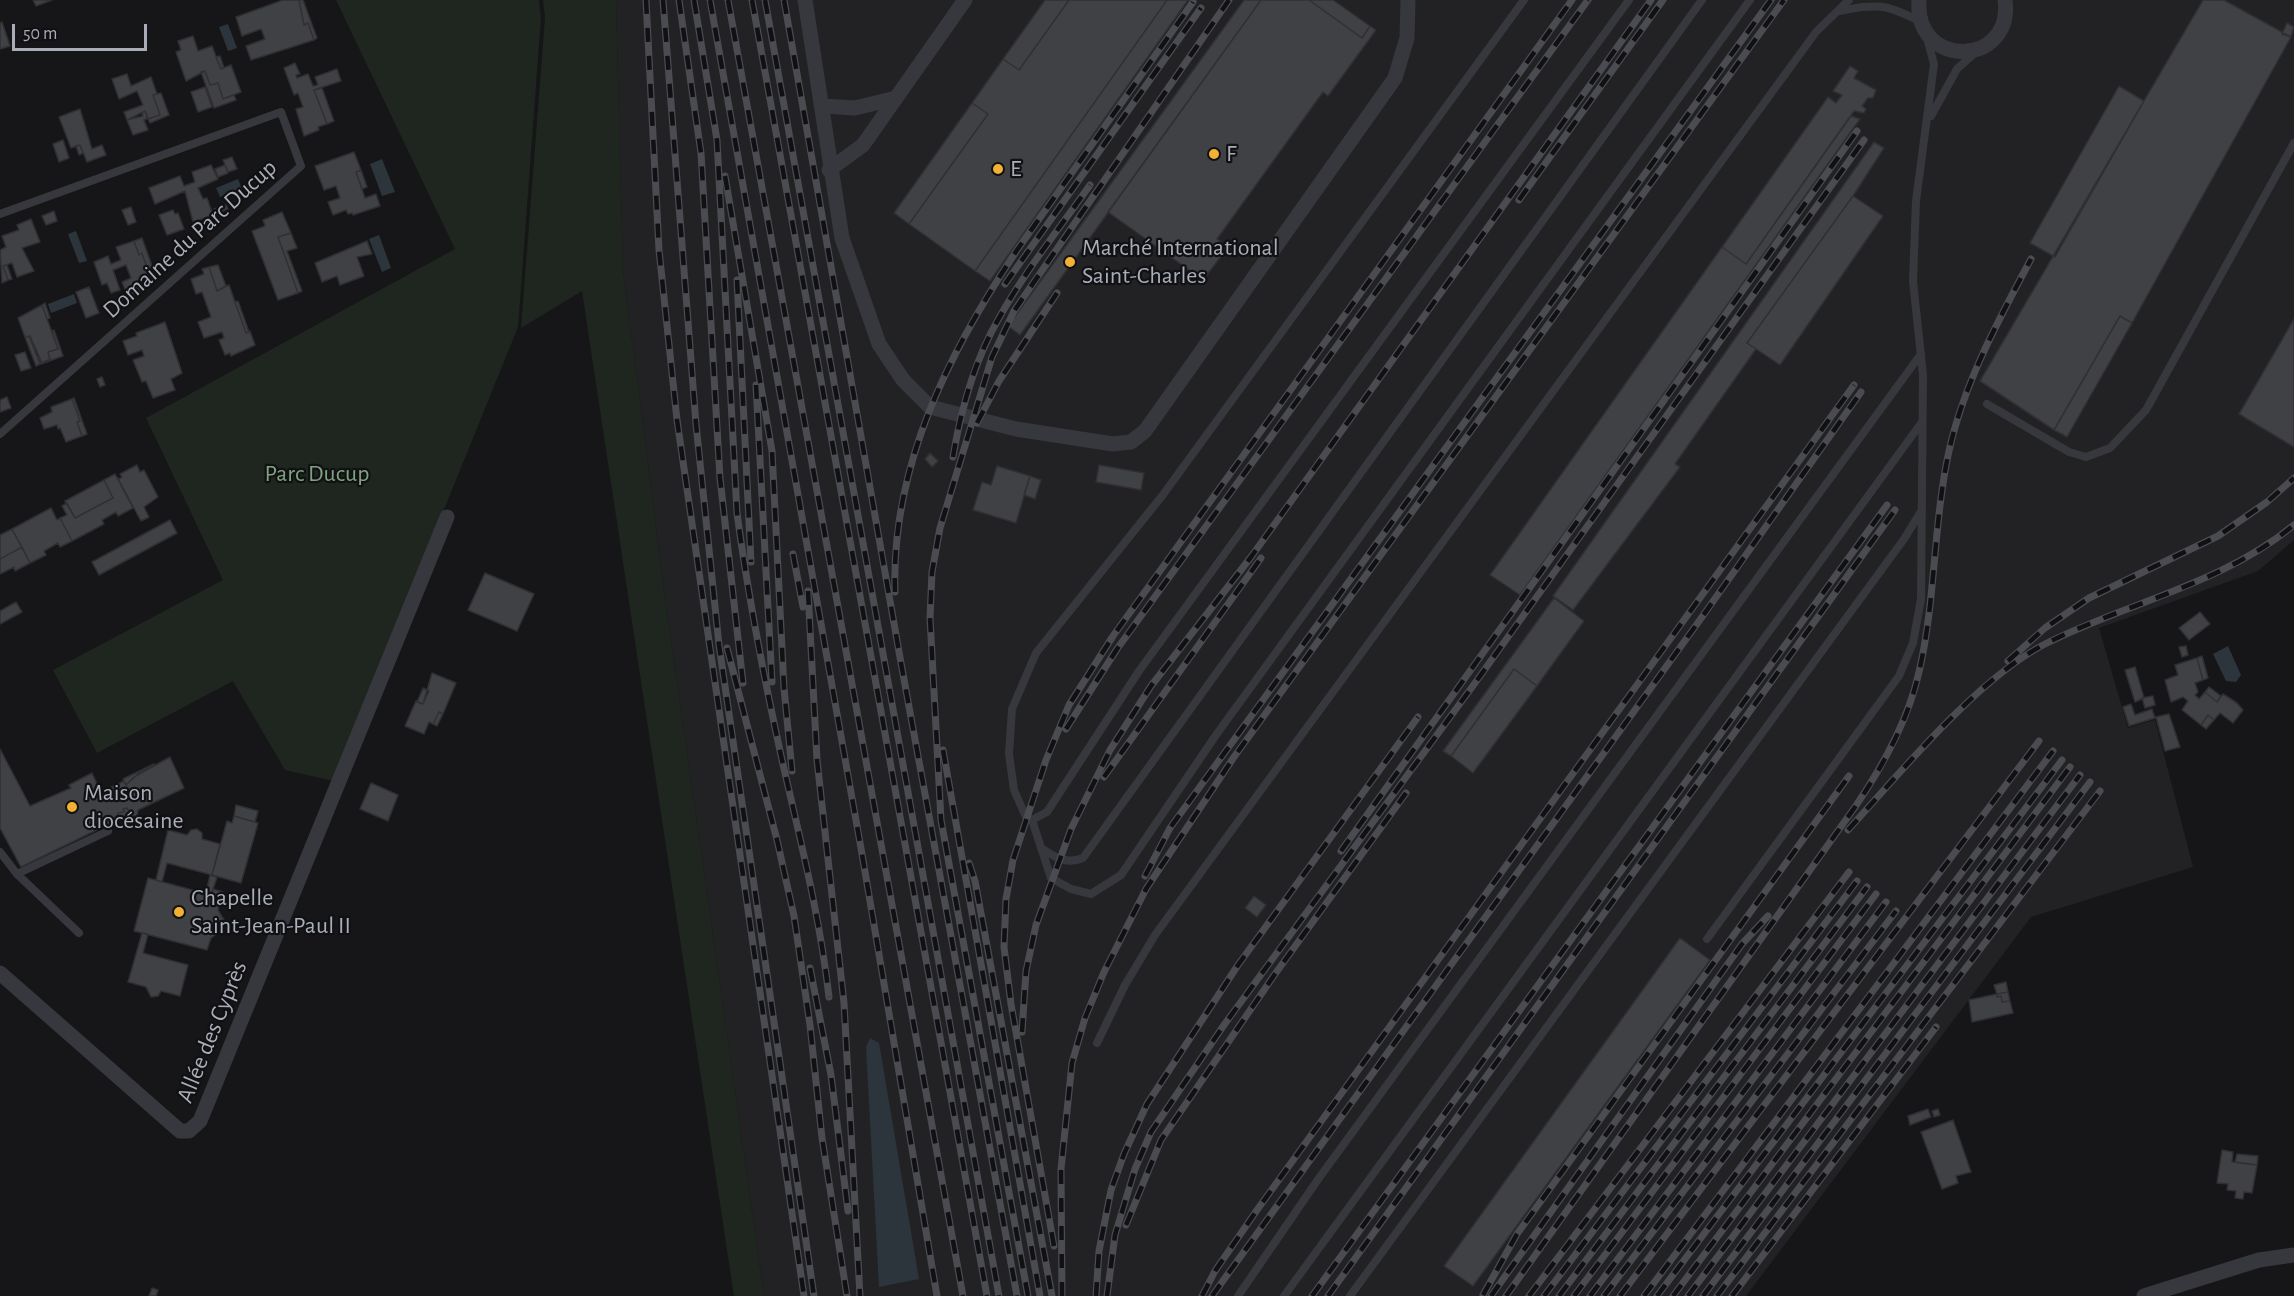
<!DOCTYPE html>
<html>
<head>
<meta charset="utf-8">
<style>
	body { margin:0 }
	#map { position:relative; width:2294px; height:1296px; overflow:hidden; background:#161618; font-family:"Alegreya Sans",sans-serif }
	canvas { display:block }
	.scale { position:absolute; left:12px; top:24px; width:135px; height:27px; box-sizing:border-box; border:3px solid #a8adb8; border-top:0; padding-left:8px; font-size:18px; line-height:21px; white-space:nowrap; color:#a8adb8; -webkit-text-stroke:4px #111113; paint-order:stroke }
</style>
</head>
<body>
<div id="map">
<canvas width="2294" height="1296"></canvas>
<div class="scale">50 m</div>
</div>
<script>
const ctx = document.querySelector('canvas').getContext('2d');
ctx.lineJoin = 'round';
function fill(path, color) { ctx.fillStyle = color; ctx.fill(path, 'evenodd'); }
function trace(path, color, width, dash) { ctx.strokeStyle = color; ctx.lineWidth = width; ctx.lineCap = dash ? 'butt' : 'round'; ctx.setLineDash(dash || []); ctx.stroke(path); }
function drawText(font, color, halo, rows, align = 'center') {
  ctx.font = font + ' "Alegreya Sans",sans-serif'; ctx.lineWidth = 4.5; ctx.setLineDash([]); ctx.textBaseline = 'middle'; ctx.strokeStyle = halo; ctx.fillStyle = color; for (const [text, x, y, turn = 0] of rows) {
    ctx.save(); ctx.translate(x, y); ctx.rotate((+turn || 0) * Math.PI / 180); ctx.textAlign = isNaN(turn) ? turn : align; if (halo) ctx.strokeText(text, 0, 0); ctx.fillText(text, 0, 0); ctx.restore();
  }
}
const built = new Path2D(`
	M 616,0 L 2294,0 L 2294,540 L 2258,571 L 2099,628 L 2128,728 L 2155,720 L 2193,867 L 2031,917 L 1746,1296 L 764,1296 L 664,591 L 623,269 Z`);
const green = new Path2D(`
	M 336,0 L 539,0 L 541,18 L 518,327 L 334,781 L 285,770 L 233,681 L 97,753 L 53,670 L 223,580 L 146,418 L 455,249 Z
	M 543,0 L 616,0 L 623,269 L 664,591 L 764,1296 L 734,1296 L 582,291 L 521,328 L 545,18 Z`);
const water = new Path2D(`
	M 228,24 L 237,48 L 228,51 L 219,27 Z
	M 382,159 L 395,192 L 382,196 L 370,164 Z
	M 238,179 L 242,189 L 220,197 L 216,188 Z
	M 76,231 L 87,261 L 79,263 L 68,234 Z
	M 379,235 L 391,268 L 382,272 L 369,239 Z
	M 74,294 L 77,303 L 51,313 L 48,304 Z
	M 2228,646 L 2241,675 L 2236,682 L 2226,681 L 2213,654 Z
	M 870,1038 L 879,1043 L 919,1279 L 879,1287 L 866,1047 Z`);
const building = new Path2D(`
	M 33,0 L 52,0 L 36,6 Z
	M 283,0 L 299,0 L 304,25 L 308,23 L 314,40 L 251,60 L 246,46 L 265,39 L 261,29 L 242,36 L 236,17 Z
	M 299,0 L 303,0 L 317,38 L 314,40 L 308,23 L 304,25 Z
	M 1045,0 L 1069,0 L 1019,70 L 1003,59 Z
	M 1069,0 L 1167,0 L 975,271 L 909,224 L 988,114 L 972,103 L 1003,59 L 1019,70 Z
	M 1167,0 L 1188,0 L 990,281 L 975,271 Z
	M 1244,0 L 1261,0 L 1020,335 L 1008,326 Z
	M 1261,0 L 1309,0 L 1362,38 L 1370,26 L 1376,30 L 1328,96 L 1323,92 L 1217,239 L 1228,247 L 1203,280 L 1108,212 Z
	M 1309,0 L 1333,0 L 1370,26 L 1362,38 Z
	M 2203,0 L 2224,0 L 2291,37 L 2132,323 L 2120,316 L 2054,430 L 1980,381 Z
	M 2,22 L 10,46 L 0,49 L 0,23 Z
	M 2287,23 L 2294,27 L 2291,37 L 2282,34 Z
	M 193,36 L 198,51 L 212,46 L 221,69 L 231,65 L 241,92 L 223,99 L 218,83 L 210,85 L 205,71 L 186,81 L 176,52 L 181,50 L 178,41 Z
	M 220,56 L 224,68 L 221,69 L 216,57 Z
	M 295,63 L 300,74 L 296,75 L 297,78 L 308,74 L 313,86 L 318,85 L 315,77 L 337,69 L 341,81 L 314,90 L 327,124 L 318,127 L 319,130 L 304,136 L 296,109 L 303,107 L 299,96 L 298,93 L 294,95 L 284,68 Z
	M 1850,66 L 1858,71 L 1854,78 L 1876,90 L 1873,98 L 1868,98 L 1862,106 L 1866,109 L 1864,113 L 1854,111 L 1746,264 L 1722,247 L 1828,97 L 1836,103 L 1842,95 L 1833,91 Z
	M 205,71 L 210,85 L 218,83 L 223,99 L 234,95 L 236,100 L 214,108 L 201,72 Z
	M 127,74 L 131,86 L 151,77 L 157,94 L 153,95 L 160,115 L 148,119 L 145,111 L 127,120 L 124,112 L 143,105 L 137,91 L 119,99 L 112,79 Z
	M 2119,86 L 2144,101 L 2055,257 L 2030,243 Z
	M 205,87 L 212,107 L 198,112 L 191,92 Z
	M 322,88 L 334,121 L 327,124 L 314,90 Z
	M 161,93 L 169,115 L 150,123 L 148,119 L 160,115 L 153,95 Z
	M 972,103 L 988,114 L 909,224 L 894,213 Z
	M 80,109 L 92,149 L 102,145 L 106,155 L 87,162 L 80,145 L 71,148 L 59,117 Z
	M 145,111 L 148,118 L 144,120 L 148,130 L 133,135 L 127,120 L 143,116 L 142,113 Z
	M 1851,116 L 1860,119 L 1520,595 L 1490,575 L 1722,247 L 1746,264 Z
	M 63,140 L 69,158 L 59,162 L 53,144 Z
	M 1874,142 L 1884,148 L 1853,196 L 1747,343 L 1756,349 L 1675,464 L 1680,467 L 1573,610 L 1553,596 Z
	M 80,145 L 83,153 L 79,155 L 76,146 Z
	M 354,152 L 361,170 L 356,172 L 365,198 L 376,194 L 380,206 L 353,215 L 352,213 L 348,214 L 346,210 L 333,215 L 328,202 L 340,198 L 336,186 L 324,190 L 315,166 Z
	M 232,157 L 237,169 L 228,172 L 223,160 Z
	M 211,165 L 218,179 L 198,188 L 203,199 L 207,198 L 213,215 L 193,222 L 185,191 L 155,204 L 149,188 L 180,176 L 184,186 L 195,182 L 192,172 Z
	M 225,165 L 228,173 L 218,177 L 215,169 Z
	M 361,170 L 367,187 L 362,189 L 356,172 Z
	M 1853,196 L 1883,216 L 1780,365 L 1747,343 Z
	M 226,205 L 228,209 L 216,214 L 214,209 Z
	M 131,207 L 136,222 L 128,225 L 122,210 Z
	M 173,210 L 175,214 L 178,213 L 184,229 L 167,235 L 159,215 Z
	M 54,211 L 57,221 L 46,225 L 42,216 Z
	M 282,212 L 291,233 L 278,237 L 298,293 L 278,300 L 252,231 L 265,226 L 263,220 Z
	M 31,219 L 40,242 L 22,248 L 34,271 L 17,277 L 12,263 L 3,266 L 8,280 L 2,283 L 0,250 L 6,247 L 2,236 L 19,230 L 17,225 Z
	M 291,233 L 297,248 L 287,251 L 302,291 L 298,293 L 278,237 Z
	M 142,238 L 156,277 L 151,279 L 142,253 L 139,255 L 134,241 Z
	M 134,241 L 139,255 L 142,253 L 151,279 L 156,277 L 157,280 L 153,279 L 153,282 L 143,285 L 145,291 L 128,297 L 122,282 L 131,278 L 126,265 L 113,270 L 120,290 L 111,293 L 107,283 L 102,285 L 94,262 L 108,256 L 111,264 L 121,260 L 116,247 Z
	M 367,241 L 372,254 L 357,257 L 364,276 L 340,285 L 337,276 L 322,282 L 315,263 Z
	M 7,265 L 12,279 L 8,280 L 3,266 Z
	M 218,265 L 226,286 L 217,291 L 209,267 Z
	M 209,267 L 217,291 L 229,285 L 246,333 L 250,331 L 255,345 L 231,356 L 230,353 L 225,355 L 219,340 L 224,338 L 222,332 L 204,338 L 198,322 L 211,317 L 202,292 L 196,294 L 191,279 L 204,274 L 202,269 Z
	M 89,287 L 99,313 L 86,318 L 76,292 Z
	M 238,301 L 249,332 L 246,333 L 235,302 Z
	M 45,303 L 50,318 L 47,319 L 42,305 Z
	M 42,305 L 58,349 L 48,352 L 50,359 L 42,363 L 30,336 L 25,337 L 18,318 Z
	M 2120,316 L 2132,323 L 2067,437 L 2054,430 Z
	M 2294,319 L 2294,447 L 2239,414 Z
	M 165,322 L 182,373 L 171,379 L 175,390 L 153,398 L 146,381 L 142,382 L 133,360 L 144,356 L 142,350 L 128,355 L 123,341 L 137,336 L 136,333 Z
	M 54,330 L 63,356 L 41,364 L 38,356 L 42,363 L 50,359 L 48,352 L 58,349 L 52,331 Z
	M 29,336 L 40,364 L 36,366 L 25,337 Z
	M 25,352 L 31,368 L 21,371 L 15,355 Z
	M 102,377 L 105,385 L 100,387 L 97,379 Z
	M 7,397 L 11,408 L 0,412 L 0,400 Z
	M 74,398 L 87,434 L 82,436 L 77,422 L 80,421 L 72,399 Z
	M 72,399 L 80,421 L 77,422 L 82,436 L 66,442 L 60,428 L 58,429 L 57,425 L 44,429 L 40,418 L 52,412 L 51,407 Z
	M 930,453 L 938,461 L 932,467 L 925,459 Z
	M 137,465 L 140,472 L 144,470 L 158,497 L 144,507 L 149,517 L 141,521 L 117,477 L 119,479 L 122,477 L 120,474 Z
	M 1099,465 L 1144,473 L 1141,490 L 1096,482 Z
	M 997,466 L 1030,476 L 1016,523 L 973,510 L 982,482 L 991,485 Z
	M 115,474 L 133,508 L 118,516 L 116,512 L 102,520 L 104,524 L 72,541 L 60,518 L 67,515 L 62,506 L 67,503 L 75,518 L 113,498 L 104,480 Z
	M 1030,476 L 1041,480 L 1035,499 L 1024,495 Z
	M 104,480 L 113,498 L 75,518 L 65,501 Z
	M 51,508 L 57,520 L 60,518 L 72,541 L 60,547 L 58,543 L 44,551 L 46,555 L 30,563 L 12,529 Z
	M 170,520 L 177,533 L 99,575 L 92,562 Z
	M 12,529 L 22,547 L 0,559 L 0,535 Z
	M 22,547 L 30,563 L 15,571 L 14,567 L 0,574 L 0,559 Z
	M 485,573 L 534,594 L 517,631 L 468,610 Z
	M 1554,598 L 1584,621 L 1537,686 L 1514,669 L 1451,756 L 1443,751 Z
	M 16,602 L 22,612 L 0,624 L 0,611 Z
	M 2200,612 L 2210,624 L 2189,640 L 2179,628 Z
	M 2186,646 L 2188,655 L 2182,657 L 2179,647 Z
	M 2202,656 L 2208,678 L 2203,680 L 2197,658 Z
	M 2197,658 L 2203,680 L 2195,683 L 2198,692 L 2195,695 L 2199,699 L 2205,692 L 2217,702 L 2223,694 L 2237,703 L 2243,710 L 2233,723 L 2220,713 L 2214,720 L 2208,715 L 2201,725 L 2182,710 L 2188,701 L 2183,697 L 2171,702 L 2165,680 L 2178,675 L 2175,665 Z
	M 2135,667 L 2144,698 L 2135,702 L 2125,670 Z
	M 1514,669 L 1537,686 L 1473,773 L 1451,756 Z
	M 432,673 L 456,683 L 443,714 L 439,712 L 433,724 L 429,722 L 424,734 L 405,726 L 416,701 L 423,704 Z
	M 2209,687 L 2221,696 L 2217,702 L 2205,692 Z
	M 423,688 L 429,691 L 423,704 L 417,702 Z
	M 2153,696 L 2155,705 L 2145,708 L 2142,698 Z
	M 2131,704 L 2135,715 L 2152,709 L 2155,718 L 2129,726 L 2123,707 Z
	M 439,712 L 443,714 L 437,726 L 433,724 Z
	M 2169,714 L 2180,747 L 2165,751 L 2156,717 Z
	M 2208,715 L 2214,720 L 2206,729 L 2201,725 Z
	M 0,749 L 30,806 L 71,788 L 69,785 L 92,773 L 105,801 L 128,790 L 126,785 L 134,777 L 170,757 L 184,788 L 138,810 L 137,816 L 132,816 L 127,808 L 123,809 L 124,812 L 118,813 L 115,821 L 21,867 L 0,828 Z
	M 154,764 L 140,772 L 126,785 L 123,779 Z
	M 124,781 L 128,790 L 105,801 L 101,792 Z
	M 371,783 L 398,795 L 388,821 L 360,809 Z
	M 236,805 L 258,811 L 255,822 L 234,816 Z
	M 127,808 L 130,814 L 115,821 L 118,813 L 124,812 L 123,809 Z
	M 234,816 L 258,823 L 241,883 L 212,875 L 227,821 L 232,823 Z
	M 197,829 L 202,833 L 202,839 L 220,844 L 212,875 L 167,863 L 162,882 L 156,880 L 168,830 L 187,835 L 191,830 Z
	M 210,875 L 217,877 L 211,895 L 206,893 Z
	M 148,878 L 211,895 L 213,889 L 223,892 L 218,910 L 224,920 L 220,932 L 211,938 L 207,950 L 134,931 Z
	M 1254,896 L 1266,905 L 1257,917 L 1245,908 Z
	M 142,933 L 148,934 L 143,953 L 188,965 L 180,996 L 161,991 L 158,996 L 151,997 L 146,987 L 128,982 Z
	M 1680,938 L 1710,960 L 1473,1286 L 1444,1266 Z
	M 2006,982 L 2008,992 L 1997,994 L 1994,985 Z
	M 2008,992 L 2010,1001 L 2002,1002 L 2001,996 L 1997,997 L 1997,994 Z
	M 1997,994 L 1997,997 L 2001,996 L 2002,1002 L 2010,1001 L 2013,1013 L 1972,1022 L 1969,1000 Z
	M 1928,1109 L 1931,1117 L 1910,1125 L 1908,1116 Z
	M 1938,1109 L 1940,1115 L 1934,1117 L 1932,1111 Z
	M 1953,1120 L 1971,1172 L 1956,1176 L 1958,1183 L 1942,1189 L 1921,1132 Z
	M 2222,1150 L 2233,1152 L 2232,1162 L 2257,1165 L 2252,1193 L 2244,1192 L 2243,1199 L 2235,1198 L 2236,1191 L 2227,1190 L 2228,1184 L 2217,1183 Z
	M 2237,1154 L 2258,1156 L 2257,1165 L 2235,1162 Z
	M 152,1288 L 158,1290 L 156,1296 L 149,1296 Z`);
const lane = new Path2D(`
	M 1524,0 L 1162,496 L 1036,653 L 1012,709 L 1009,754 L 1014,790 L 1026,817 L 1032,820 L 1047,812 L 1139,671 L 1629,0
	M 1839,11 C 1878,4 1885,3 1921,22
	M 1931,116 L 1957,69 L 1977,51
	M 0,214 L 281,112 L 301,166 L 0,434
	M 1987,404 L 2069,452 L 2086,457 L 2110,448 L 2146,410 L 2294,143
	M 1032,820 L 1051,878 L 1071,889 L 1091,894 L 1121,875 L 1216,735 L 1750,0
	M 1041,848 C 1055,857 1066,865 1083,858 L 1702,0
	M 0,852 L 17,874 L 108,831
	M 17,874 L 79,933
	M 1707,939 L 1899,676 L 1913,643 L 1921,599 L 1923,375 L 1913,281 L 1916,201 L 1934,64 L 1927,38
	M 1097,1043 L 1125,985 L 1155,935 L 1816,32 L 1849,0
	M 1238,1296 L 1319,1178 L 1921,354
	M 1284,1296 L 1922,422
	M 1350,1296 L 1904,539 L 1920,513`);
const street = new Path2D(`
	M 805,0 L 842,238 L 879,344 L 903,380 L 930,407 L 1016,429 L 1113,444 L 1131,442 L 1145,431 L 1395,78 L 1407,38 L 1408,0
	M 1919,0 C 1914,70 2014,67 2005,0
	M 896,98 L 965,0
	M 823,106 L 855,108 L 896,98 L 863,145 L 829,170
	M 0,973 L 180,1131 L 189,1131 L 200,1121 L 447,517
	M 2144,1296 L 2259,1260 L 2294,1255`);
const rail = new Path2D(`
	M 646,0 L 659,250 L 677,420 L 804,1296
	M 663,0 L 696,424 L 719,645 L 814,1296
	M 679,0 L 701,153 L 720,478 L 743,683
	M 694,0 L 717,140 L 737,513 C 748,596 764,678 782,760 C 800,839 820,917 829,997
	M 710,0 L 862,854 L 937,1296
	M 728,0 L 963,1296
	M 752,0 L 987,1296
	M 765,0 L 999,1296
	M 784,0 L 901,663 L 1017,1296
	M 725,176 L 772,451 L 784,688 L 792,771
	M 1519,200 L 1663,0
	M 737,280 L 751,562
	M 1005,284 L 1201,8
	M 756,385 L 772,682
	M 977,423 L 999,381 L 1057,293
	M 953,457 C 961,409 974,361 999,318 C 1025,271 1059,229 1090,185
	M 793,554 L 803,607
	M 808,591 L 817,760 L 844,1003 L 860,1296
	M 895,592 C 891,466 949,352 1017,250 L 1193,2
	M 727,648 L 777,840 L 794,916 L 810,1025 L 822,1138 L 847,1296
	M 2008,661 L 2045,628 L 2089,598 L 2218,536 L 2267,502 L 2294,478
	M 1066,729 L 1117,649 L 1588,0
	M 943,750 L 1040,1296
	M 1104,777 L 1261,558
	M 1848,830 C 1900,773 1977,679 2045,644 C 2128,602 2221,585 2294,525
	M 1341,851 L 1857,131
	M 969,863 L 975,881 L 1052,1296
	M 1145,876 L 1170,828 L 1771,0
	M 810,968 L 831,1075 L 848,1211
	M 1022,1032 L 1026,971 L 1036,925 L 1071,829 L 1110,750 L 1151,686 L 1251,557 L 1651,0
	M 1126,1225 L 1161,1140 L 1275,974 L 1406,793
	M 1054,1246 L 1011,1004 L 1004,947 L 1006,899 L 1013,860 L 1046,760 L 1069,705 L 1113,636 L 1572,0
	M 1483,1295 L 1517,1234 L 1849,776
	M 1028,1296 L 941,820 L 930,618 L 932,572 L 940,528 L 992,357 L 1014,311 L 1229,0
	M 1062,1296 L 1061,1169 L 1072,1063 L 1085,1018 L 1104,972 L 1146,889 L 1234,757 L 1784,0
	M 1096,1296 L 1099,1251 L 1111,1190 L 1124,1154 L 1147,1104 L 1238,965 L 1418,717
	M 1107,1296 L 1115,1235 L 1135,1169 L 1151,1132 L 1224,1025 L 1475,683 L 1864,140
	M 1202,1296 L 1215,1271 L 1257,1210 L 1854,385
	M 1212,1296 L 1702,617 L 1861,392
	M 1312,1296 L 1887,505
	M 1328,1296 L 1895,510
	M 1491,1296 L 1742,944 L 1768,916
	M 1506,1296 L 1855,807 C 1883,766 1908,721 1919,672 C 1936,599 1933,524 1949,451 C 1964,383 1998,321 2031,259
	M 1529,1296 L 1849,872
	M 1544,1296 L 1857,881
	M 1559,1296 L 1867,887
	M 1574,1296 L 1876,894
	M 1590,1296 L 1886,902
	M 1604,1296 L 1896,911
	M 1620,1296 L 2039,741
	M 1644,1296 L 2053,751
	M 1657,1296 L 2062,760
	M 1673,1296 L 2070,767
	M 1688,1296 L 2080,775
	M 1703,1296 L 2090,782
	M 1717,1296 L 2100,791
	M 1732,1296 L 1936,1027`);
const markers = [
	[1214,154,6,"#f2b134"],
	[998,169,6,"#f2b134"],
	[1070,262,6,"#f2b134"],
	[72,807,6,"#f2b134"],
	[179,912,6,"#f2b134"]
];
const poiNames = [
	["F",1226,154],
	["E",1010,169],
	["Marché International",1082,248],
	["Saint-Charles",1082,276],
	["Maison",84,793],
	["diocésaine",84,821],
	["Chapelle",191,898],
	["Saint-Jean-Paul II",191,926]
];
const streetNames = [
	["Domaine du Parc Ducup",190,239,-42],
	["Allée des Cyprès",212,1032,-68]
];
const parkNames = [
	["Parc Ducup",317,474]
];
fill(built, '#222225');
fill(green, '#1e261f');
fill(water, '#2c353c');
fill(building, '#404145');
trace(building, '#303034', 1.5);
trace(lane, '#37383d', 8);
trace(street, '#37383d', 15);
trace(rail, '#4a4c52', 7);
trace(rail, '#111113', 4.5, [14]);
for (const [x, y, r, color] of markers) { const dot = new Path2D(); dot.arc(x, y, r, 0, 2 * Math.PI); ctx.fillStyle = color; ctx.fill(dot); trace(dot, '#111113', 2); }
drawText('24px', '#a8adb8', '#111113', poiNames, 'left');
drawText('24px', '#a8adb8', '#111113', streetNames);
drawText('24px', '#7fa381', '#111113', parkNames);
</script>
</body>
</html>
